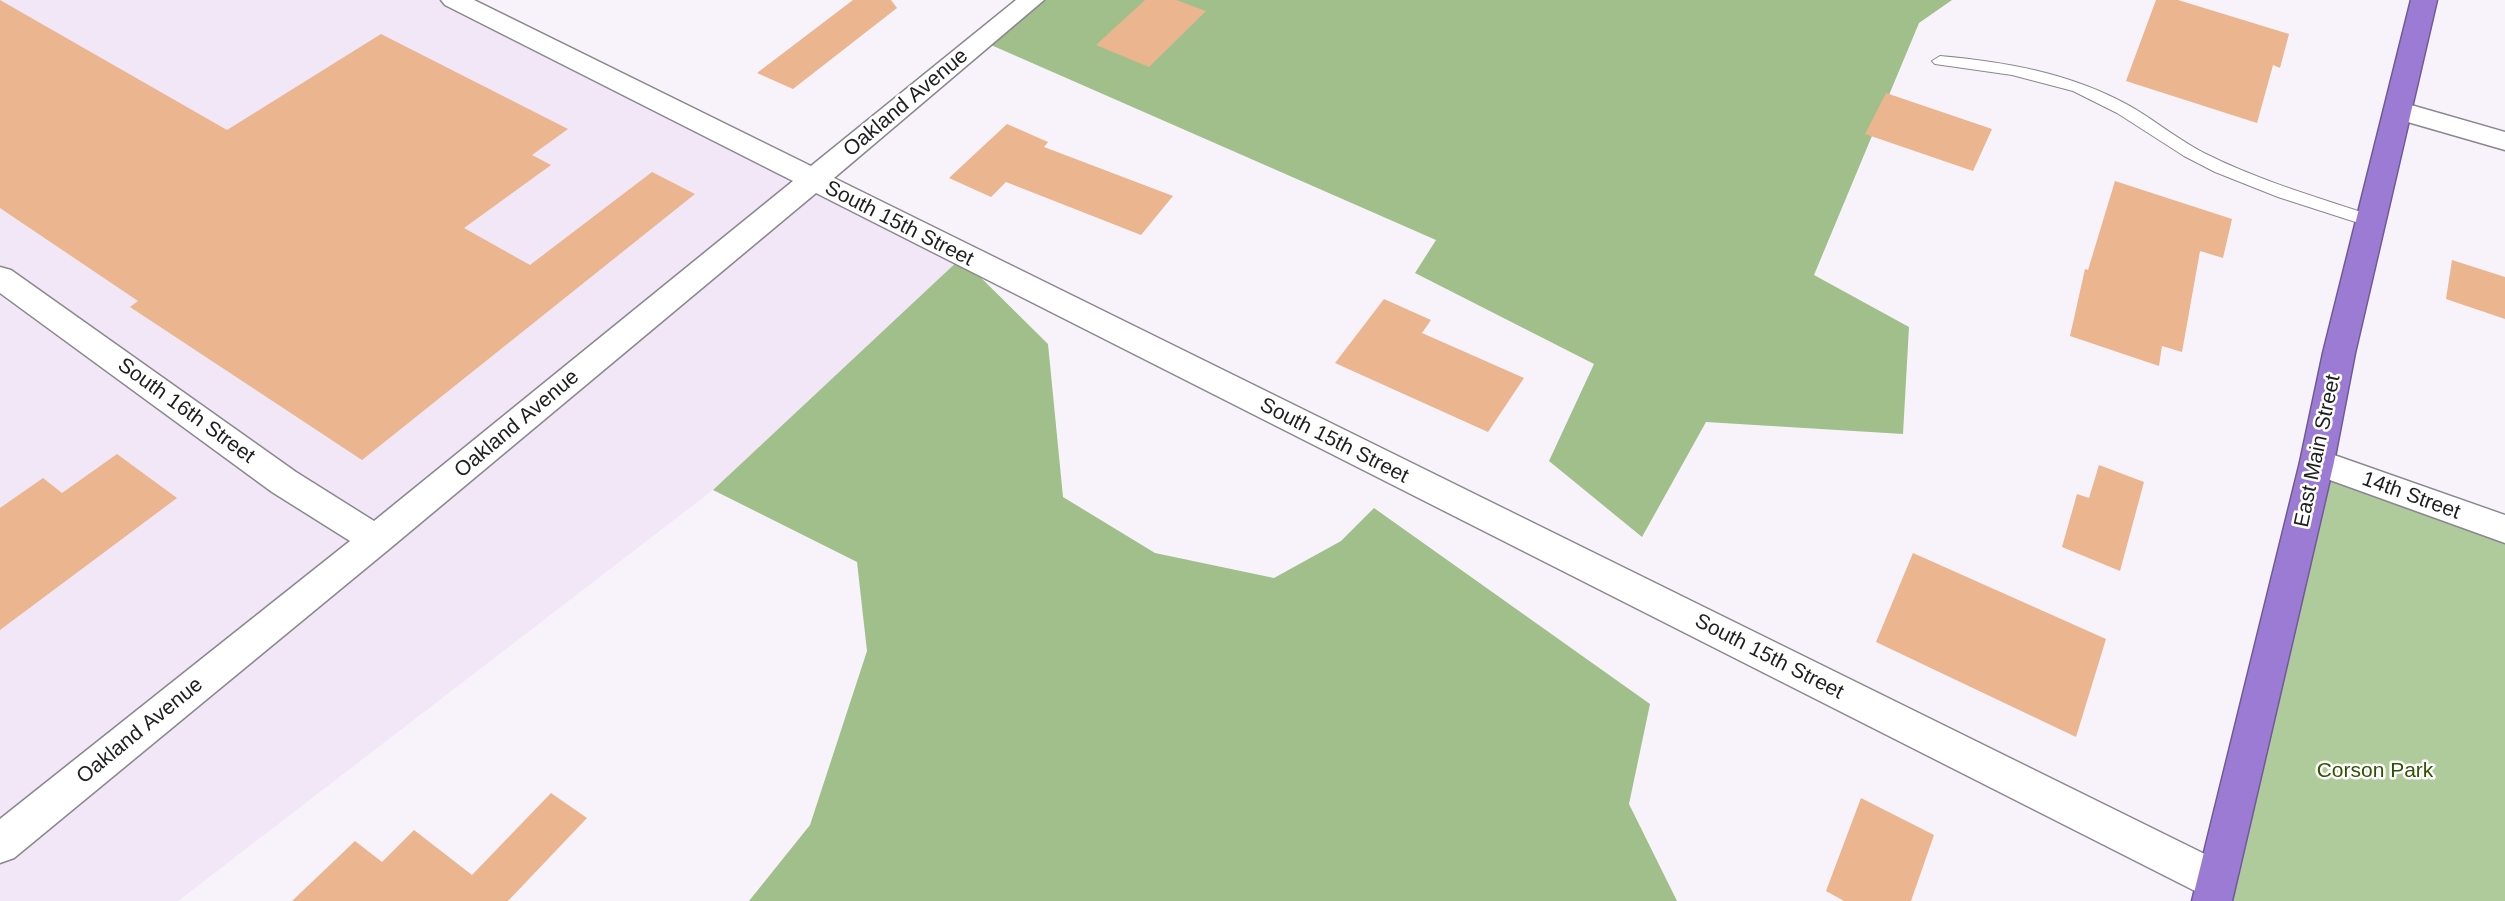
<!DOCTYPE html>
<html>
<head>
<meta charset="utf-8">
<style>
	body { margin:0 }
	canvas { display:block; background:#f8f3fa }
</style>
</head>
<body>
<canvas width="2505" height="901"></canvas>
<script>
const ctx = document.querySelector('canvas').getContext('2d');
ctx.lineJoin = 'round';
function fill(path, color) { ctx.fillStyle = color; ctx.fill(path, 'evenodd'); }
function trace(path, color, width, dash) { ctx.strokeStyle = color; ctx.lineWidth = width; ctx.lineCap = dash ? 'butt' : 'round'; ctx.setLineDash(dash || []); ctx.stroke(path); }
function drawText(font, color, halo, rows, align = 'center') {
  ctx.font = font + ' Arial,sans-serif'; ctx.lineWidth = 5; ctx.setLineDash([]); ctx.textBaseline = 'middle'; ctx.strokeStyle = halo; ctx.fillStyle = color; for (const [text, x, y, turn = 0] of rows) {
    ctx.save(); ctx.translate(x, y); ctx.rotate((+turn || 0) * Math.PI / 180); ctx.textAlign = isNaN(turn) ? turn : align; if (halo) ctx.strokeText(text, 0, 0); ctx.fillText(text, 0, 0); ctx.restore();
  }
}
const built = new Path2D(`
	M 0,0 L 446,0 L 961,258 L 713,490 L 178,901 L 0,901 Z`);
const green = new Path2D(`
	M 2317,462 L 2505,529 L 2505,901 L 2212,901 Z`);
const forest = new Path2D(`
	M 1021,0 L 1952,0 L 1919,23 L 1814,275 L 1909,327 L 1903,434 L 1706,422 L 1642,537 L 1549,461 L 1594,364 L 1415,273 L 1436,240 L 975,38 Z
	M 961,258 L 1048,344 L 1063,497 L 1155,553 L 1274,578 L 1341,541 L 1374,508 L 1650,704 L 1629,804 L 1677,901 L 749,901 L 810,825 L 867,651 L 857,562 L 713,490 Z`);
const building = new Path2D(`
	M 0,0 L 227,130 L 381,34 L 568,129 L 532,155 L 551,165 L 464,228 L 530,265 L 652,172 L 695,194 L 362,460 L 130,307 L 138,301 L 0,208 Z
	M 853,0 L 891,0 L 897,8 L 793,89 L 757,73 Z
	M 1145,0 L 1176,0 L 1206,11 L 1149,67 L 1096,45 Z
	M 2156,0 L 2178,0 L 2289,34 L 2280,68 L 2273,65 L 2257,123 L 2126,81 Z
	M 1886,93 L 1992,129 L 1973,171 L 1865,134 Z
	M 1007,124 L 1048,142 L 1044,147 L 1173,196 L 1141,235 L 1006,182 L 991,197 L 949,178 Z
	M 2115,181 L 2232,219 L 2223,258 L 2200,251 L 2182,352 L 2162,346 L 2159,366 L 2070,336 L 2085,269 L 2088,270 Z
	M 2452,260 L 2505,277 L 2505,319 L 2446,299 Z
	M 1384,299 L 1431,320 L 1422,333 L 1524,378 L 1488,432 L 1335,363 Z
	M 117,454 L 177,498 L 0,630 L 0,508 L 43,478 L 62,493 Z
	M 2099,465 L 2144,482 L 2120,571 L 2062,547 L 2077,494 L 2089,498 Z
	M 1913,553 L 2106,639 L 2076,737 L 1876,642 Z
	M 551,793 L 587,818 L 508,901 L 292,901 L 355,841 L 382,862 L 414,830 L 472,875 Z
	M 1861,798 L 1934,835 L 1911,901 L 1844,901 L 1826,891 Z`);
const lane = new Path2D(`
	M 1940,56 C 2006,62 2070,73 2128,105 C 2155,120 2178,140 2206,154 C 2260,181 2319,198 2377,217 L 2380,221 L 2377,225 L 2371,227 L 2278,197 L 2215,172 L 2184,156 L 2117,113 L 2073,91 L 2012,75 L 1935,64 L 1932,61 Z`);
const street = new Path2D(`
	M 441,0 L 474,0 L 811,166 L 1016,0 L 1044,0 L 834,178 L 2229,866 L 2235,880 L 2229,894 L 2215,900 L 2201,894 L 816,193 L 388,550 L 14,858 L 0,863 L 0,819 L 350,541 L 272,492 L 0,293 L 0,267 L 11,270 L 296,472 L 374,521 L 793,181 L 445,5 Z
	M 2397,101 L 2505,132 L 2505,150 L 2387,116 L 2384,110 L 2387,104 Z
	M 2317,449 L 2505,515 L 2505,543 L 2305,471 L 2300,462 L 2305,453 Z`);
const highway = new Path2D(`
	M 2411,0 L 2437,0 L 2355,353 L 2334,462 L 2232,901 L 2192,901 L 2300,462 L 2323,353 Z`);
const streetNames = [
	["Oakland Avenue",906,103,-40],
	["South 15th Street",899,224,27],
	["South 16th Street",186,411,36],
	["Oakland Avenue",517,424,-40],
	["South 15th Street",1334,441,27],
	["East Main Street",2318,451,-78],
	["14th Street",2411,496,20],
	["South 15th Street",1769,657,27],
	["Oakland Avenue",140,731,-39]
];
const parkNames = [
	["Corson Park",2375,771]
];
fill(built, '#f1e7f6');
fill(green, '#b0cb9b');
fill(forest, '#a1bf8a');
fill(building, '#eab58f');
trace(lane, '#8b878e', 2);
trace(street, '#8b878e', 3);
trace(highway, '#705a95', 3);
fill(lane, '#fff');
fill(street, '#fff');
fill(highway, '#9c7bd5');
drawText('21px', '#1e1d1f', '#fff', streetNames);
drawText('21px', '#305300', '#fff', parkNames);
</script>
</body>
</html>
